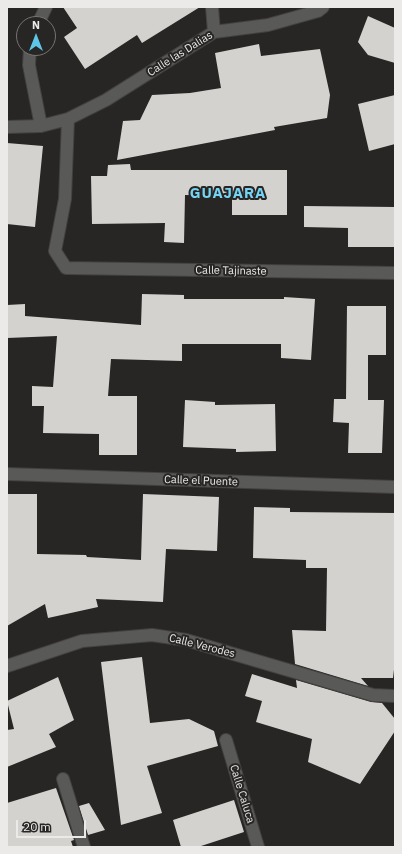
<!DOCTYPE html>
<html>
<head>
<meta charset="utf-8">
<style>
	body { margin:0 }
	#map { position:relative; width:402px; height:854px; overflow:hidden; background:#282624; font-family:"IBM Plex Sans",sans-serif }
	canvas { display:block }
	.frame { position:absolute; inset:0; border:8px solid #eceae9; pointer-events:none }
	.north { position:absolute; left:16px; top:16px; width:40px; height:40px; box-sizing:border-box; background:#282624; border:1px solid #767473; border-radius:50%; rotate:0deg; font-size:11px; font-weight:700; line-height:16px; text-align:center; color:#eceae9 }
	.north::after { content:''; display:block; margin:auto; width:14px; height:18px; background:#5dc7e8; clip-path:polygon(50% 0,100% 100%,50% 72%,0 100%) }
	.scale { position:absolute; left:16px; top:820px; width:70px; height:18px; box-sizing:border-box; border:2px solid #eceae9; border-top:0; padding-left:5px; font-size:12px; line-height:14px; white-space:nowrap; color:#eceae9; -webkit-text-stroke:3px #282624; paint-order:stroke }
</style>
</head>
<body>
<div id="map">
<canvas width="402" height="854"></canvas>
<div class="frame"></div>
<div class="north">N</div>
<div class="scale">20 m</div>
</div>
<script>
const ctx = document.querySelector('canvas').getContext('2d');
ctx.lineJoin = 'round';
function fill(path, color) { ctx.fillStyle = color; ctx.fill(path, 'evenodd'); }
function trace(path, color, width, dash) { ctx.strokeStyle = color; ctx.lineWidth = width; ctx.lineCap = dash ? 'butt' : 'round'; ctx.setLineDash(dash || []); ctx.stroke(path); }
function drawText(font, color, halo, rows, align = 'center') {
  ctx.font = font + ' "IBM Plex Sans",sans-serif'; ctx.lineWidth = 4; ctx.setLineDash([]); ctx.textBaseline = 'middle'; ctx.strokeStyle = halo; ctx.fillStyle = color; for (const [text, x, y, turn = 0] of rows) {
    ctx.save(); ctx.translate(x, y); ctx.rotate((+turn || 0) * Math.PI / 180); ctx.textAlign = isNaN(turn) ? turn : align; if (halo) ctx.strokeText(text, 0, 0); ctx.fillText(text, 0, 0); ctx.restore();
  }
}
const building = new Path2D(`
	M 63,7 L 200,7 L 142,43 L 137,35 L 85,69 L 64,37 L 77,28 Z
	M 368,16 L 395,28 L 395,63 L 368,55 L 358,42 Z
	M 259,44 L 261,56 L 320,49 L 330,95 L 327,118 L 274,127 L 275,130 L 117,160 L 123,121 L 140,120 L 152,95 L 190,93 L 221,88 L 215,53 Z
	M 395,95 L 395,144 L 369,151 L 358,104 Z
	M 7,143 L 43,146 L 35,227 L 7,224 Z
	M 130,164 L 131,170 L 287,170 L 287,215 L 232,215 L 232,196 L 185,195 L 184,243 L 164,242 L 165,223 L 92,224 L 91,176 L 107,176 L 108,165 Z
	M 304,206 L 395,207 L 395,247 L 348,247 L 348,228 L 304,227 Z
	M 142,294 L 184,295 L 184,299 L 284,299 L 284,297 L 315,299 L 311,360 L 281,358 L 281,344 L 182,344 L 182,361 L 111,359 L 108,396 L 137,396 L 137,455 L 99,455 L 99,434 L 43,433 L 44,406 L 32,406 L 32,386 L 53,387 L 57,336 L 7,338 L 7,305 L 25,304 L 25,316 L 141,325 Z
	M 347,306 L 386,306 L 386,355 L 368,355 L 368,400 L 384,400 L 382,453 L 348,453 L 349,423 L 333,422 L 334,399 L 346,399 Z
	M 185,400 L 215,402 L 215,405 L 275,404 L 276,451 L 236,452 L 236,449 L 183,447 Z
	M 7,494 L 37,494 L 37,554 L 86,555 L 87,557 L 141,560 L 143,494 L 219,497 L 217,551 L 166,549 L 163,602 L 96,599 L 98,607 L 48,618 L 45,604 L 7,626 Z
	M 254,507 L 290,508 L 290,512 L 395,513 L 395,661 L 393,678 L 361,678 L 368,686 L 295,664 L 292,630 L 326,631 L 327,568 L 306,568 L 306,560 L 253,558 Z
	M 142,657 L 150,723 L 189,719 L 214,731 L 218,746 L 147,766 L 162,813 L 121,825 L 101,662 Z
	M 252,674 L 297,688 L 296,680 L 371,702 L 382,703 L 395,719 L 395,731 L 360,784 L 308,762 L 312,739 L 256,722 L 262,701 L 245,696 Z
	M 58,677 L 74,720 L 49,734 L 56,747 L 7,767 L 7,730 L 14,729 L 7,701 Z
	M 56,788 L 74,840 L 71,841 L 73,847 L 7,847 L 7,803 Z
	M 234,800 L 244,832 L 198,847 L 181,847 L 173,820 Z
	M 89,803 L 105,830 L 88,835 L 79,806 Z`);
const street = new Path2D(`
	M 212,7 L 214,32
	M 38,24 L 46,7
	M 30,48 L 29,65 L 41,126
	M 68,119 L 65,199 L 55,251 L 66,268 L 395,273
	M 7,127 L 41,126 L 68,119 L 106,100 L 214,32 L 268,25 L 318,11 L 323,7
	M 7,474 L 395,487
	M 7,666 L 82,641 L 152,635 L 186,640 L 373,695 L 395,696
	M 226,740 L 258,847
	M 63,779 L 84,847`);
const streetNames = [
	["Calle las Dalias",180,54,-32],
	["Calle Tajinaste",231,271,1],
	["Calle el Puente",201,481,2],
	["Calle Verodes",202,646,14],
	["Calle Caluca",242,794,73]
];
const districtNames = [
	["GUAJARA",228,194]
];
fill(building, '#d4d2cf');
trace(street, '#434140', 14);
trace(street, '#595957', 12);
drawText('11px', '#eceae9', '#282624', streetNames);
ctx.letterSpacing = '1px';
drawText('bold 15px', '#75d4f4', '#282624', districtNames);
ctx.letterSpacing = '0px';
</script>
</body>
</html>
